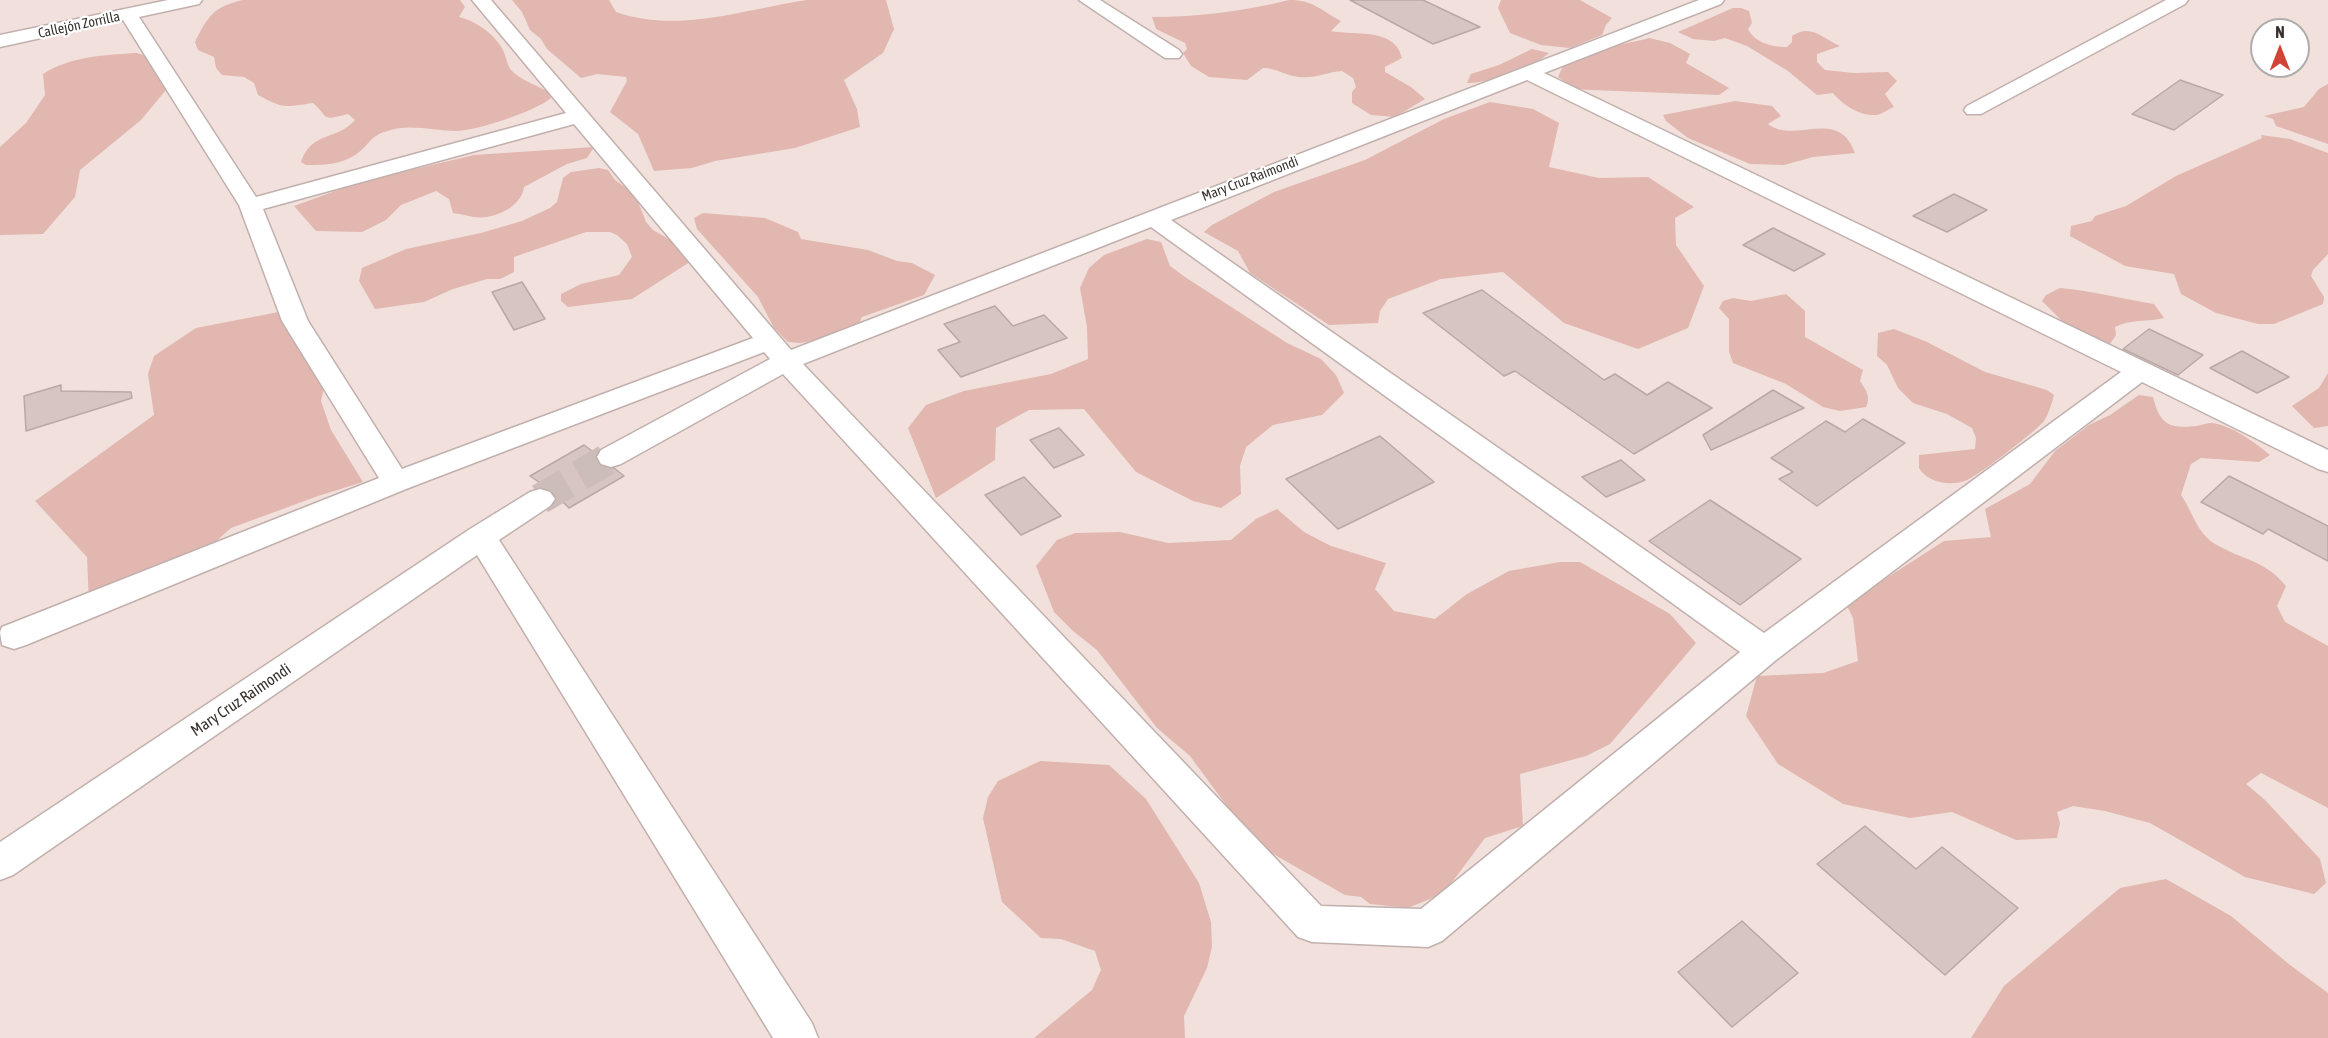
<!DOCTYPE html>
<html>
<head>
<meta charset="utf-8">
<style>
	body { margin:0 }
	#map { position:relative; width:2328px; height:1038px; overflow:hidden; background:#f1e0dc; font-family:"Asap Condensed",sans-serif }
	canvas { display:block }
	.north { position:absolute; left:2250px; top:18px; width:60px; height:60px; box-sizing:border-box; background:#fff; border:2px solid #afadac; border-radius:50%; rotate:0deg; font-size:16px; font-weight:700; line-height:24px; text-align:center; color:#37312f }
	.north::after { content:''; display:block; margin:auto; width:21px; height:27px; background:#d14435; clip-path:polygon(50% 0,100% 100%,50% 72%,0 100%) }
</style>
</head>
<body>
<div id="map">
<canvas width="2328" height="1038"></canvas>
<div class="north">N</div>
</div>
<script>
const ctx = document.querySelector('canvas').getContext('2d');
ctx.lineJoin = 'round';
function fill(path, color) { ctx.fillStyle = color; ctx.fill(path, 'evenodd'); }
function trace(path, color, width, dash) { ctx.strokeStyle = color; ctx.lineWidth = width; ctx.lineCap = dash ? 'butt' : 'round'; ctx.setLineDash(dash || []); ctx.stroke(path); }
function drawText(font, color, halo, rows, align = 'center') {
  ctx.font = font + ' "Asap Condensed",sans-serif'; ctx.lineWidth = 4.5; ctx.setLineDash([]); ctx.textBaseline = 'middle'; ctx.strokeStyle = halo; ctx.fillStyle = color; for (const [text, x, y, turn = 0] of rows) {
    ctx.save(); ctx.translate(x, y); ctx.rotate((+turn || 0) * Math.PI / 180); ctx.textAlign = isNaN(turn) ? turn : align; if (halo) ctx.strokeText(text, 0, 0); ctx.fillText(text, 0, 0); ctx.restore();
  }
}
const green = new Path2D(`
	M 243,0 L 460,0 L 465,7 L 459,17 C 475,21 490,31 500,45 C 505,52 506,60 509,67 C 515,78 537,85 548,92 L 551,98 C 536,111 476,131 456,131 C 435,131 411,124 391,130 C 367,136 372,144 355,155 C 340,165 323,165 306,165 L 301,162 C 311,131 337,141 355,120 L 348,114 C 320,121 331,119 313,103 C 284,107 284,109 258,95 L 254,83 L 244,77 L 222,75 L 216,68 L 214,57 L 198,50 L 195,42 C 208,16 213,7 243,0 Z
	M 512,0 L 609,0 L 616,12 C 678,34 745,9 807,0 C 833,0 860,0 886,0 L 894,29 L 883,53 L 844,80 L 857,109 L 860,127 L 795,148 L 715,161 L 692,168 L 654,171 L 638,134 L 610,112 L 627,81 L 626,77 L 597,74 L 581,78 L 547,49 L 541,39 L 530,30 L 522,12 Z
	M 1289,0 C 1314,0 1320,10 1341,21 L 1331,31 C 1355,36 1395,27 1402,58 L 1385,67 L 1385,72 L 1411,87 L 1425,99 L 1395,117 L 1371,115 L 1352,103 L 1352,92 L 1356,87 L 1353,78 L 1342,71 C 1327,72 1315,79 1299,77 C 1286,76 1277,68 1263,68 L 1247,80 L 1209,77 L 1191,66 L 1183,53 L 1187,49 L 1185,43 L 1156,29 L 1152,17 C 1199,17 1244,11 1289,0 Z
	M 1501,0 L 1580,0 L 1612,18 L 1606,25 L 1602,35 L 1570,48 L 1541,45 L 1510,33 L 1498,8 Z
	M 1733,8 L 1741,8 L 1749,11 L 1752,23 L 1748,29 C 1755,43 1772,47 1787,47 L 1792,42 L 1792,36 C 1811,23 1822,38 1840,46 L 1817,54 L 1817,62 L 1825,70 L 1854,73 L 1888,72 L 1897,81 L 1885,94 L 1894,107 C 1888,109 1881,115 1876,115 C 1859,116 1843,105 1833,93 L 1817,95 L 1788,71 L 1747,46 L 1725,38 L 1714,41 L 1693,39 L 1678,32 Z
	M 1649,38 L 1670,43 L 1690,54 L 1686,63 L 1729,88 L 1719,95 L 1591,90 L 1575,89 L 1558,77 L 1563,66 C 1576,61 1588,52 1602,48 C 1617,44 1633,43 1649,38 Z
	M 1532,49 L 1549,53 C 1534,67 1487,84 1467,83 L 1471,74 L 1499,65 Z
	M 137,53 L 166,62 L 170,69 L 166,90 L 141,120 L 80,170 L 75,197 L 43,234 L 0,235 L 0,147 L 26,123 L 45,95 L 43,74 C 71,56 105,55 137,53 Z
	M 2328,84 L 2328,144 L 2276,126 L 2273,119 L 2264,116 L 2304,107 L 2319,89 Z
	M 1735,101 L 1772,106 L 1781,116 L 1768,124 C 1795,145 1838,106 1855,153 L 1813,157 L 1784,165 L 1750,164 L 1688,138 L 1666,121 L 1663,115 Z
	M 1490,102 L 1533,109 L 1559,123 L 1549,167 L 1599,178 L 1648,177 L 1694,207 L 1675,218 L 1676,245 L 1704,286 L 1688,328 L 1638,349 L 1564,323 L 1503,272 L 1441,279 L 1388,299 L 1380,311 L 1378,323 L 1329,325 L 1250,273 L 1238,251 L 1204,232 L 1212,225 L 1274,192 L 1365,160 L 1444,119 Z
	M 2261,135 L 2290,139 L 2328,153 L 2328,254 L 2313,270 L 2311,276 L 2324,297 L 2323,304 L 2274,324 L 2258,324 L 2216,313 L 2181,294 L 2174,274 L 2125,266 L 2070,236 L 2071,226 L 2092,221 L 2095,216 L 2126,206 L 2176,176 L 2262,138 Z
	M 594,147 L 587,158 L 567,164 L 524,187 C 522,204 502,215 486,217 C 476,219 463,214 453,213 L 449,199 L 436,191 L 401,205 L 386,220 L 362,232 L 316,231 L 294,206 L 360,182 L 474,155 Z
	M 599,168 L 608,170 L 615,180 L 635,194 L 646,222 L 653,230 L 674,242 L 693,260 L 632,299 L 568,307 L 561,301 L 561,294 L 581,284 L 619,275 L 632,257 L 627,244 L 617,235 L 610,232 L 586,232 L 514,257 L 514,272 L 500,279 L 487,279 L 453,289 L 424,302 L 375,309 L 359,281 L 362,268 L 406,249 L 481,233 L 522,221 L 550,208 L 557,202 L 563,178 L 571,172 Z
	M 703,213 L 765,218 L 798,232 L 801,239 L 868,250 L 897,261 L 912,263 L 935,275 L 924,295 L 862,317 L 857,328 L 835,337 L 800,343 L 788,342 L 774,328 L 758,297 L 697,229 L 694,218 Z
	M 1147,239 L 1161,242 L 1170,266 L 1185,277 L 1287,343 L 1321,359 L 1336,375 L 1344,393 L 1322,415 L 1273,425 L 1246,447 L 1240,466 L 1241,494 L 1221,508 L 1193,501 L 1136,472 L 1084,409 L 1029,410 L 996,428 L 995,460 L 936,498 L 908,428 L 926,405 L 964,391 L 1051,374 L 1088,359 L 1087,327 L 1080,288 L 1089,268 L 1104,255 Z
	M 2060,288 C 2092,291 2123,299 2154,304 L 2164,318 C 2148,322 2130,319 2115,327 L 2116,335 L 2108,347 L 2066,325 L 2042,301 L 2046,295 Z
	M 1786,294 L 1805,311 L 1805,337 L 1863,370 L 1860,381 C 1866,390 1871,397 1866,407 L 1840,411 L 1823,407 L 1786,384 L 1733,363 L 1729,352 L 1729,319 L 1719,308 L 1723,301 L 1733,298 L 1751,301 Z
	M 289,310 L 328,369 L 321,401 L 331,430 L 363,482 L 318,496 L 231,528 L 196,559 L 89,603 L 87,557 L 35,501 L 154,415 L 148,374 L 154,356 L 196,328 Z
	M 1894,329 L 1927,342 L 1985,372 L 2047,390 L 2054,395 C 2052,403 2049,413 2044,421 C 2036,431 1977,477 1965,481 C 1949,486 1928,483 1919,468 L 1919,455 L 1975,449 L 1976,438 L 1972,428 L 1947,414 L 1913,403 L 1898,388 L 1887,365 L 1877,356 L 1878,333 Z
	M 2328,373 L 2328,426 L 2314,428 L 2292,406 L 2319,388 Z
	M 2139,395 L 2153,397 C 2160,424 2168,429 2197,426 C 2202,425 2207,423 2212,423 C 2231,425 2256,443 2270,455 L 2259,462 L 2201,458 L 2191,464 L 2181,495 C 2193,512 2196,532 2215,544 C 2242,560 2265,560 2286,586 L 2277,606 L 2285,622 L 2328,646 L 2328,808 L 2261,773 L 2246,784 L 2265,800 L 2320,859 L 2326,883 L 2314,894 L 2245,877 L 2150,823 L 2105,811 L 2073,806 L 2057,812 L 2060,823 L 2057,838 L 2016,840 L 1952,812 L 1910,818 L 1843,804 L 1778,764 L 1746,716 L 1757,676 L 1823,673 L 1858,661 L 1853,618 L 1846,604 L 1944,541 L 1991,537 L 1985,509 L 2030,484 L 2055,451 L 2089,425 L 2110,415 Z
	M 1277,509 L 1304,532 L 1331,546 L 1386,563 L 1375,589 L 1394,611 L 1435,619 L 1467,594 L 1509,571 L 1560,562 L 1580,562 L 1670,614 L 1696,643 L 1610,744 L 1586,756 L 1520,774 L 1523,826 L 1485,838 L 1444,893 L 1408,908 L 1370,904 L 1361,897 L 1345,895 L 1268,851 L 1246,832 L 1190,756 L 1157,728 L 1097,650 L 1073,631 L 1054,612 L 1036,566 L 1057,540 L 1075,533 L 1120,532 L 1168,543 L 1231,540 L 1256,519 Z
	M 1040,761 L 1109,765 L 1146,799 L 1199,883 L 1211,922 L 1212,947 L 1207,968 L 1184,1016 L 1185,1038 L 1034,1038 L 1092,990 L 1101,970 L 1095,951 L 1061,939 L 1041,938 L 1002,902 L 983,818 L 988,797 L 998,781 Z
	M 2166,879 L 2231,916 L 2290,965 L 2328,993 L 2328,1038 L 1971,1038 L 2004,986 L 2120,888 Z`);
const building = new Path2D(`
	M 1350,0 L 1423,0 L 1480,27 L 1433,44 Z
	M 2180,80 L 2223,95 L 2174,130 L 2132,114 Z
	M 1954,194 L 1987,210 L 1947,232 L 1913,216 Z
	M 1773,228 L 1825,254 L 1794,271 L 1743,245 Z
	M 522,282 L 545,319 L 514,330 L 492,292 Z
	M 1482,290 L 1604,380 L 1615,374 L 1647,395 L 1668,382 L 1712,408 L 1634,454 L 1515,371 L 1504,376 L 1423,313 Z
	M 995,306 L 1013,326 L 1044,315 L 1067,338 L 961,377 L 938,350 L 960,342 L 944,324 Z
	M 2149,329 L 2203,355 L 2178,375 L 2123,349 Z
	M 2242,351 L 2289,377 L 2257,393 L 2210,368 Z
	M 61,385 L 61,391 L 131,392 L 132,398 L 26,431 L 24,396 Z
	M 1773,390 L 1804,408 L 1711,450 L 1703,435 Z
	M 1863,419 L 1905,443 L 1817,506 L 1779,479 L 1793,472 L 1771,458 L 1826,421 L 1845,432 Z
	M 1059,428 L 1084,455 L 1054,468 L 1030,440 Z
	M 1380,436 L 1434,482 L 1338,529 L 1286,479 Z
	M 584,445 L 596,454 L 595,458 L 600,466 L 614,468 L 624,476 L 569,508 L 552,491 L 530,476 Z
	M 1621,460 L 1645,480 L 1606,497 L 1582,477 Z
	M 2229,476 L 2328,526 L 2328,561 L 2268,529 L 2263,534 L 2201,502 Z
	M 1024,477 L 1061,516 L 1021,535 L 985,495 Z
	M 1710,500 L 1801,559 L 1740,605 L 1649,541 Z
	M 1865,826 L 1916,869 L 1942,847 L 2018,908 L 1945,975 L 1817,864 Z
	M 1742,921 L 1798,973 L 1732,1027 L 1678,972 Z`);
const minorTunnel = new Path2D(`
	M 540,499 L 611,457`);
const minor = new Path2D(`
	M 168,0 L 202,0 L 199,4 L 139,17 L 256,197 L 566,113 L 472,0 L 491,0 L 791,350 L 1699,0 L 1724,0 L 1721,4 L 1544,73 L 2328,450 L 2328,472 L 2318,469 L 2142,382 L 1776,660 L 1442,941 L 1428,947 L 1312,942 L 1298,937 L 783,374 L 621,464 L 611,467 L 601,464 L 597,457 L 601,450 L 770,359 L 764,352 L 406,489 L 26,645 L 14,649 L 2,645 L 0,632 L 2,627 L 379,478 L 282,321 L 239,205 L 123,20 L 0,47 L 0,35 ZM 1527,80 L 2121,372 L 1764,633 L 1171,220 ZM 574,124 L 753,338 L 402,469 L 308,321 L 263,209 ZM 1151,227 L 1740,652 L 1421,909 L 1321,906 L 803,364 Z
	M 1079,0 L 1100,0 L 1179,50 L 1182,54 L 1179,58 L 1165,58 Z
	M 2166,0 L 2188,0 L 2185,4 L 1981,114 L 1967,114 L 1964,110 L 1967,106 Z
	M 540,489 L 550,492 L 555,499 L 550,506 L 499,540 L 812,1023 L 818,1038 L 773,1038 L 477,555 L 13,875 L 0,880 L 0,842 L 470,529 L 530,492 Z`);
const farStreetnames = [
	["Callejón Zorrilla",79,25,-12],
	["Mary Cruz Raimondi",1250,179,-21]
];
const streetNames = [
	["Mary Cruz Raimondi",241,700,-34]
];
fill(green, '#e1b7b0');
fill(building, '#d7c5c2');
trace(building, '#b9a8a5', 1.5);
trace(minorTunnel, '#ccbdb9', 31, [31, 15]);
trace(minor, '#c1b0ad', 3);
fill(minor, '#fff');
drawText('14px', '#37312f', '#fff', farStreetnames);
drawText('16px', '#37312f', '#fff', streetNames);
</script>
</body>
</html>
